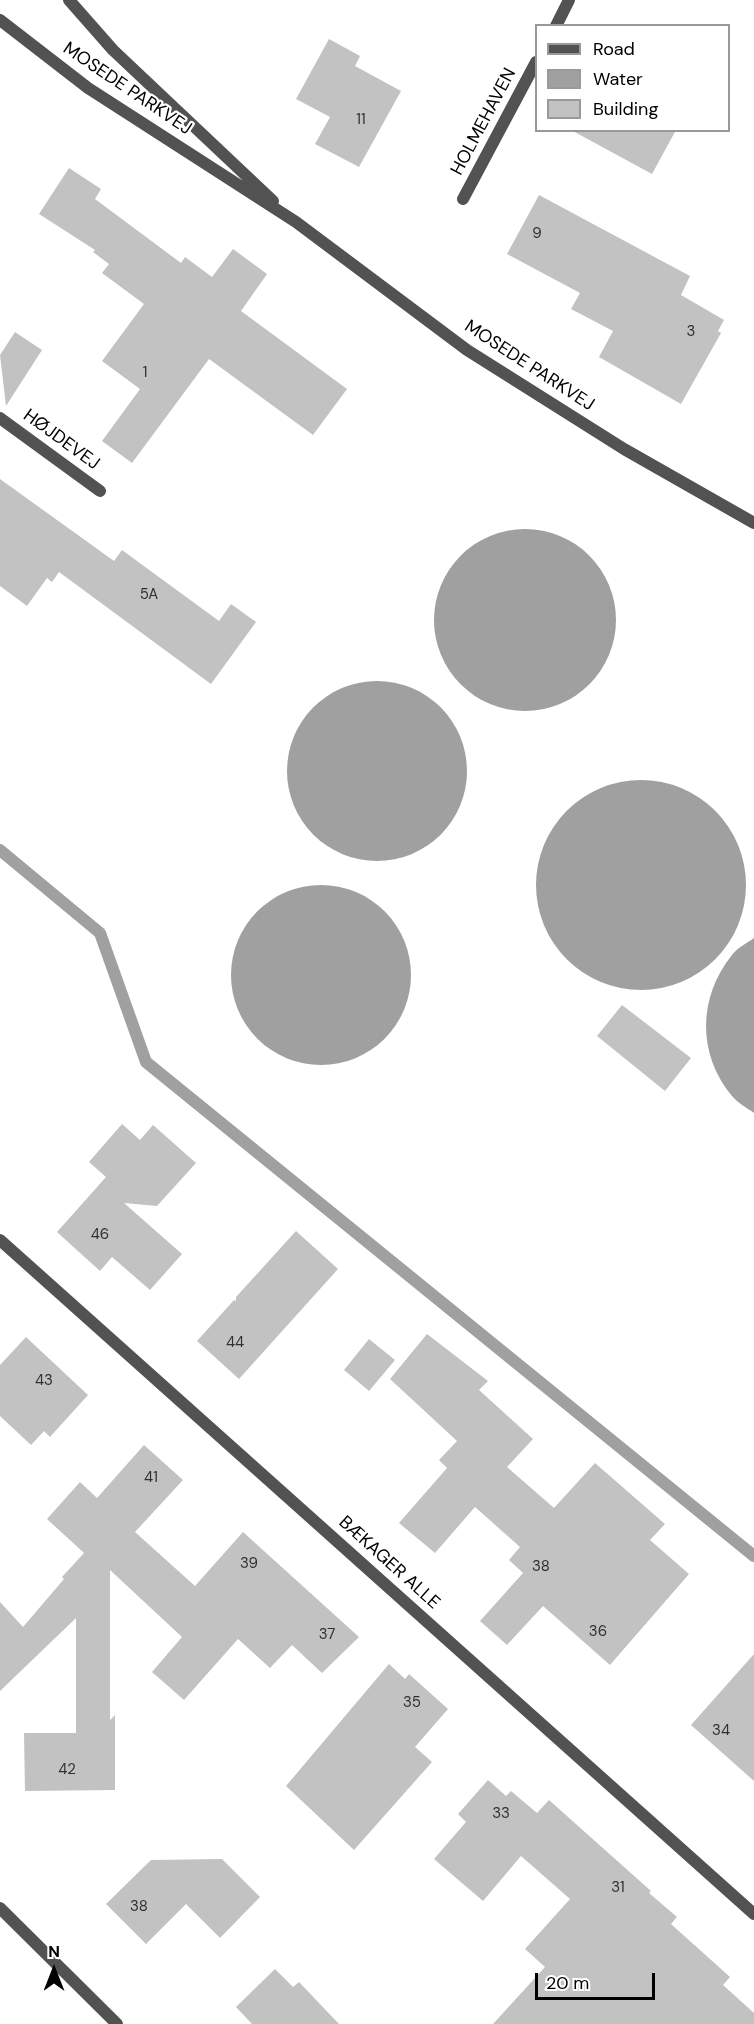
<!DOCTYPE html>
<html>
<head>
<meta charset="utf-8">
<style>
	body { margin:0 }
	#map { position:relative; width:754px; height:2024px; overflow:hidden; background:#fff; font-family:"DM Sans",sans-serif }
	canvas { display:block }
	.legend { position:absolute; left:535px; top:24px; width:195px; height:108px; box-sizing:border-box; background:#fff; border:2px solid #999; margin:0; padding:8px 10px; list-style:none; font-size:18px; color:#000 }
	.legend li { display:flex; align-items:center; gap:12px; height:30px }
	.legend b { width:30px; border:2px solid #999 }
	.north { position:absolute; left:24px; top:1940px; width:60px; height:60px; -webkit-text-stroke:4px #fff; paint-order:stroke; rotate:0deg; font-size:16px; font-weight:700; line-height:24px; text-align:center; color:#000 }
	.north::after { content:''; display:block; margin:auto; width:21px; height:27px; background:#000; clip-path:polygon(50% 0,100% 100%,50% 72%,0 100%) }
	.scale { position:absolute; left:535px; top:1973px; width:120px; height:27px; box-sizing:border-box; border:3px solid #000; border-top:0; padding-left:8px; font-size:18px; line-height:21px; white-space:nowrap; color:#000; -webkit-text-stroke:4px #fff; paint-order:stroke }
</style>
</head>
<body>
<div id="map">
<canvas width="754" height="2024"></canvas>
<ul class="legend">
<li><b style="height:8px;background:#525252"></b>Road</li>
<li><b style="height:16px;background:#a0a0a0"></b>Water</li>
<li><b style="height:16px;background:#c2c2c2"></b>Building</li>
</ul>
<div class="north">N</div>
<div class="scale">20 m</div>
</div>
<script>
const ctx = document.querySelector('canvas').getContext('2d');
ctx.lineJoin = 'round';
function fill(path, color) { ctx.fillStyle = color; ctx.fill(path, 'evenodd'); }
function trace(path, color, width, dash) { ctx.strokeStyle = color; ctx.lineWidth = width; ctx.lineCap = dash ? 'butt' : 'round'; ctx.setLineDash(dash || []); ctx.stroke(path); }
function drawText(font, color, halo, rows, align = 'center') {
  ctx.font = font + ' "DM Sans",sans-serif'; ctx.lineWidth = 4.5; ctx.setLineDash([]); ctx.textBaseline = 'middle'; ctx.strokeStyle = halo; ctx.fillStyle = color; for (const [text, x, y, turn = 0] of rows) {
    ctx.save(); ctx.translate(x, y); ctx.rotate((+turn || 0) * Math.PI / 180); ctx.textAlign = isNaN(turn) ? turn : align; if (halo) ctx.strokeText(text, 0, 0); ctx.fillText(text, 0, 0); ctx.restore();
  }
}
const water = new Path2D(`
	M434 620a91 91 0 1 1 182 0a91 91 0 1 1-182 0Z
	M287 771a90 90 0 1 1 180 0a90 90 0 1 1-180 0Z
	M536 885a105 105 0 1 1 210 0a105 105 0 1 1-210 0Z
	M231 975a90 90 0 1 1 180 0a90 90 0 1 1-180 0Z
	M 754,938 L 754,1113 C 747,1108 738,1103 732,1096 C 697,1054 698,997 732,955 C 737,948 747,943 754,938 Z`);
const stream = new Path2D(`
	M 0,850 L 100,933 L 146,1062 L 754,1556`);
const building = new Path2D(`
	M 329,39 L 360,56 L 355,66 L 401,91 L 359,167 L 315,144 L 330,117 L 296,99 Z
	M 571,130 L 676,130 L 652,174 Z
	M 69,168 L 101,189 L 95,199 L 181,263 L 185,257 L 212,277 L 233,249 L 267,274 L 241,311 L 347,389 L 313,435 L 209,359 L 132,463 L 102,441 L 140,389 L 102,361 L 144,304 L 102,273 L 109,264 L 93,252 L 95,250 L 39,214 Z
	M 539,195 L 690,276 L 681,295 L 724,320 L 718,331 L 721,333 L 681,404 L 599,357 L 613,331 L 571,309 L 580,293 L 507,254 Z
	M 15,332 L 42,350 L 6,406 L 0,355 Z
	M 0,479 L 114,561 L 122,550 L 219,621 L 231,604 L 256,622 L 211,684 L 59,572 L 52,582 L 47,578 L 27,606 L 0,586 Z
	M 622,1005 L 691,1058 L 665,1091 L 597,1036 Z
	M 122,1124 L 140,1140 L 153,1125 L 196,1163 L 157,1206 L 124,1203 L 182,1254 L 150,1290 L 112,1257 L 100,1271 L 57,1232 L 106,1177 L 89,1162 Z
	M 296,1231 L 338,1269 L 239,1379 L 197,1341 L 234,1300 L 236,1301 L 236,1297 Z
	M 427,1334 L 488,1381 L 479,1390 L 533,1439 L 507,1467 L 554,1508 L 595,1463 L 665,1524 L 650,1540 L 689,1574 L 610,1665 L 543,1606 L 507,1645 L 480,1621 L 523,1573 L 509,1560 L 520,1547 L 475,1507 L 435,1553 L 399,1523 L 447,1468 L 439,1460 L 457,1441 L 390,1379 Z
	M 26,1337 L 88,1395 L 50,1437 L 44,1431 L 31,1445 L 0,1416 L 0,1365 Z
	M 369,1339 L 395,1360 L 369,1391 L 344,1370 Z
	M 144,1445 L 183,1480 L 135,1532 L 195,1586 L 243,1532 L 359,1637 L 322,1673 L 292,1645 L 270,1668 L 238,1639 L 184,1700 L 152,1672 L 182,1637 L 110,1570 L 110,1720 L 115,1715 L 115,1790 L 25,1791 L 24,1733 L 76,1733 L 76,1618 L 0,1691 L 0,1602 L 23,1627 L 64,1579 L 62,1577 L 84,1553 L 47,1519 L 80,1482 L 97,1498 Z
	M 754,1654 L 754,1781 L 691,1725 Z
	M 389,1664 L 405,1679 L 409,1674 L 448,1709 L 415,1747 L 432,1762 L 354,1850 L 286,1786 Z
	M 488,1780 L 506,1796 L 511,1791 L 537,1813 L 549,1800 L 651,1891 L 649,1893 L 677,1917 L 671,1924 L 730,1977 L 723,1985 L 754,2013 L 754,2024 L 493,2024 L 545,1967 L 525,1949 L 570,1899 L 521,1856 L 483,1901 L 434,1859 L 466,1822 L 458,1814 Z
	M 222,1859 L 260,1897 L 220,1938 L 186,1904 L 146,1944 L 106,1904 L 151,1860 Z
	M 275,1969 L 293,1987 L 299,1982 L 339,2024 L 252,2024 L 236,2007 Z`);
const minor = new Path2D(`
	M 556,26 L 569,0
	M 463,199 L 536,62
	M 0,418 L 100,491
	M 0,1240 L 754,1914
	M 0,1908 L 117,2024`);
const tertiary = new Path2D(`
	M 69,0 L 113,50 L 273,201
	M 0,20 L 88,88 L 296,222 L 467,350 L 624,449 L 754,523`);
const numberNames = [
	["11",361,120],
	["9",537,234],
	["3",691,332],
	["1",145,373],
	["5A",149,595],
	["46",100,1235],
	["44",235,1343],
	["43",44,1381],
	["41",151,1478],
	["39",249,1564],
	["38",541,1567],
	["36",598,1632],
	["37",327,1635],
	["35",412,1703],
	["34",721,1731],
	["42",67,1770],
	["33",501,1814],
	["31",618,1888],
	["38",139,1907]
];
const streetNames = [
	["MOSEDE PARKVEJ",127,89,34],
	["HOLMEHAVEN",484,122,-62],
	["MOSEDE PARKVEJ",529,366,33],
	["HØJDEVEJ",61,440,36],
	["BÆKAGER ALLE",389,1563,42]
];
fill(water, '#a0a0a0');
trace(stream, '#a0a0a0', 12);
fill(building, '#c2c2c2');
trace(minor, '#525252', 12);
trace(tertiary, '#525252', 12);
drawText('15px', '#303030', null, numberNames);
drawText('18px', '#000', '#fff', streetNames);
</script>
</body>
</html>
